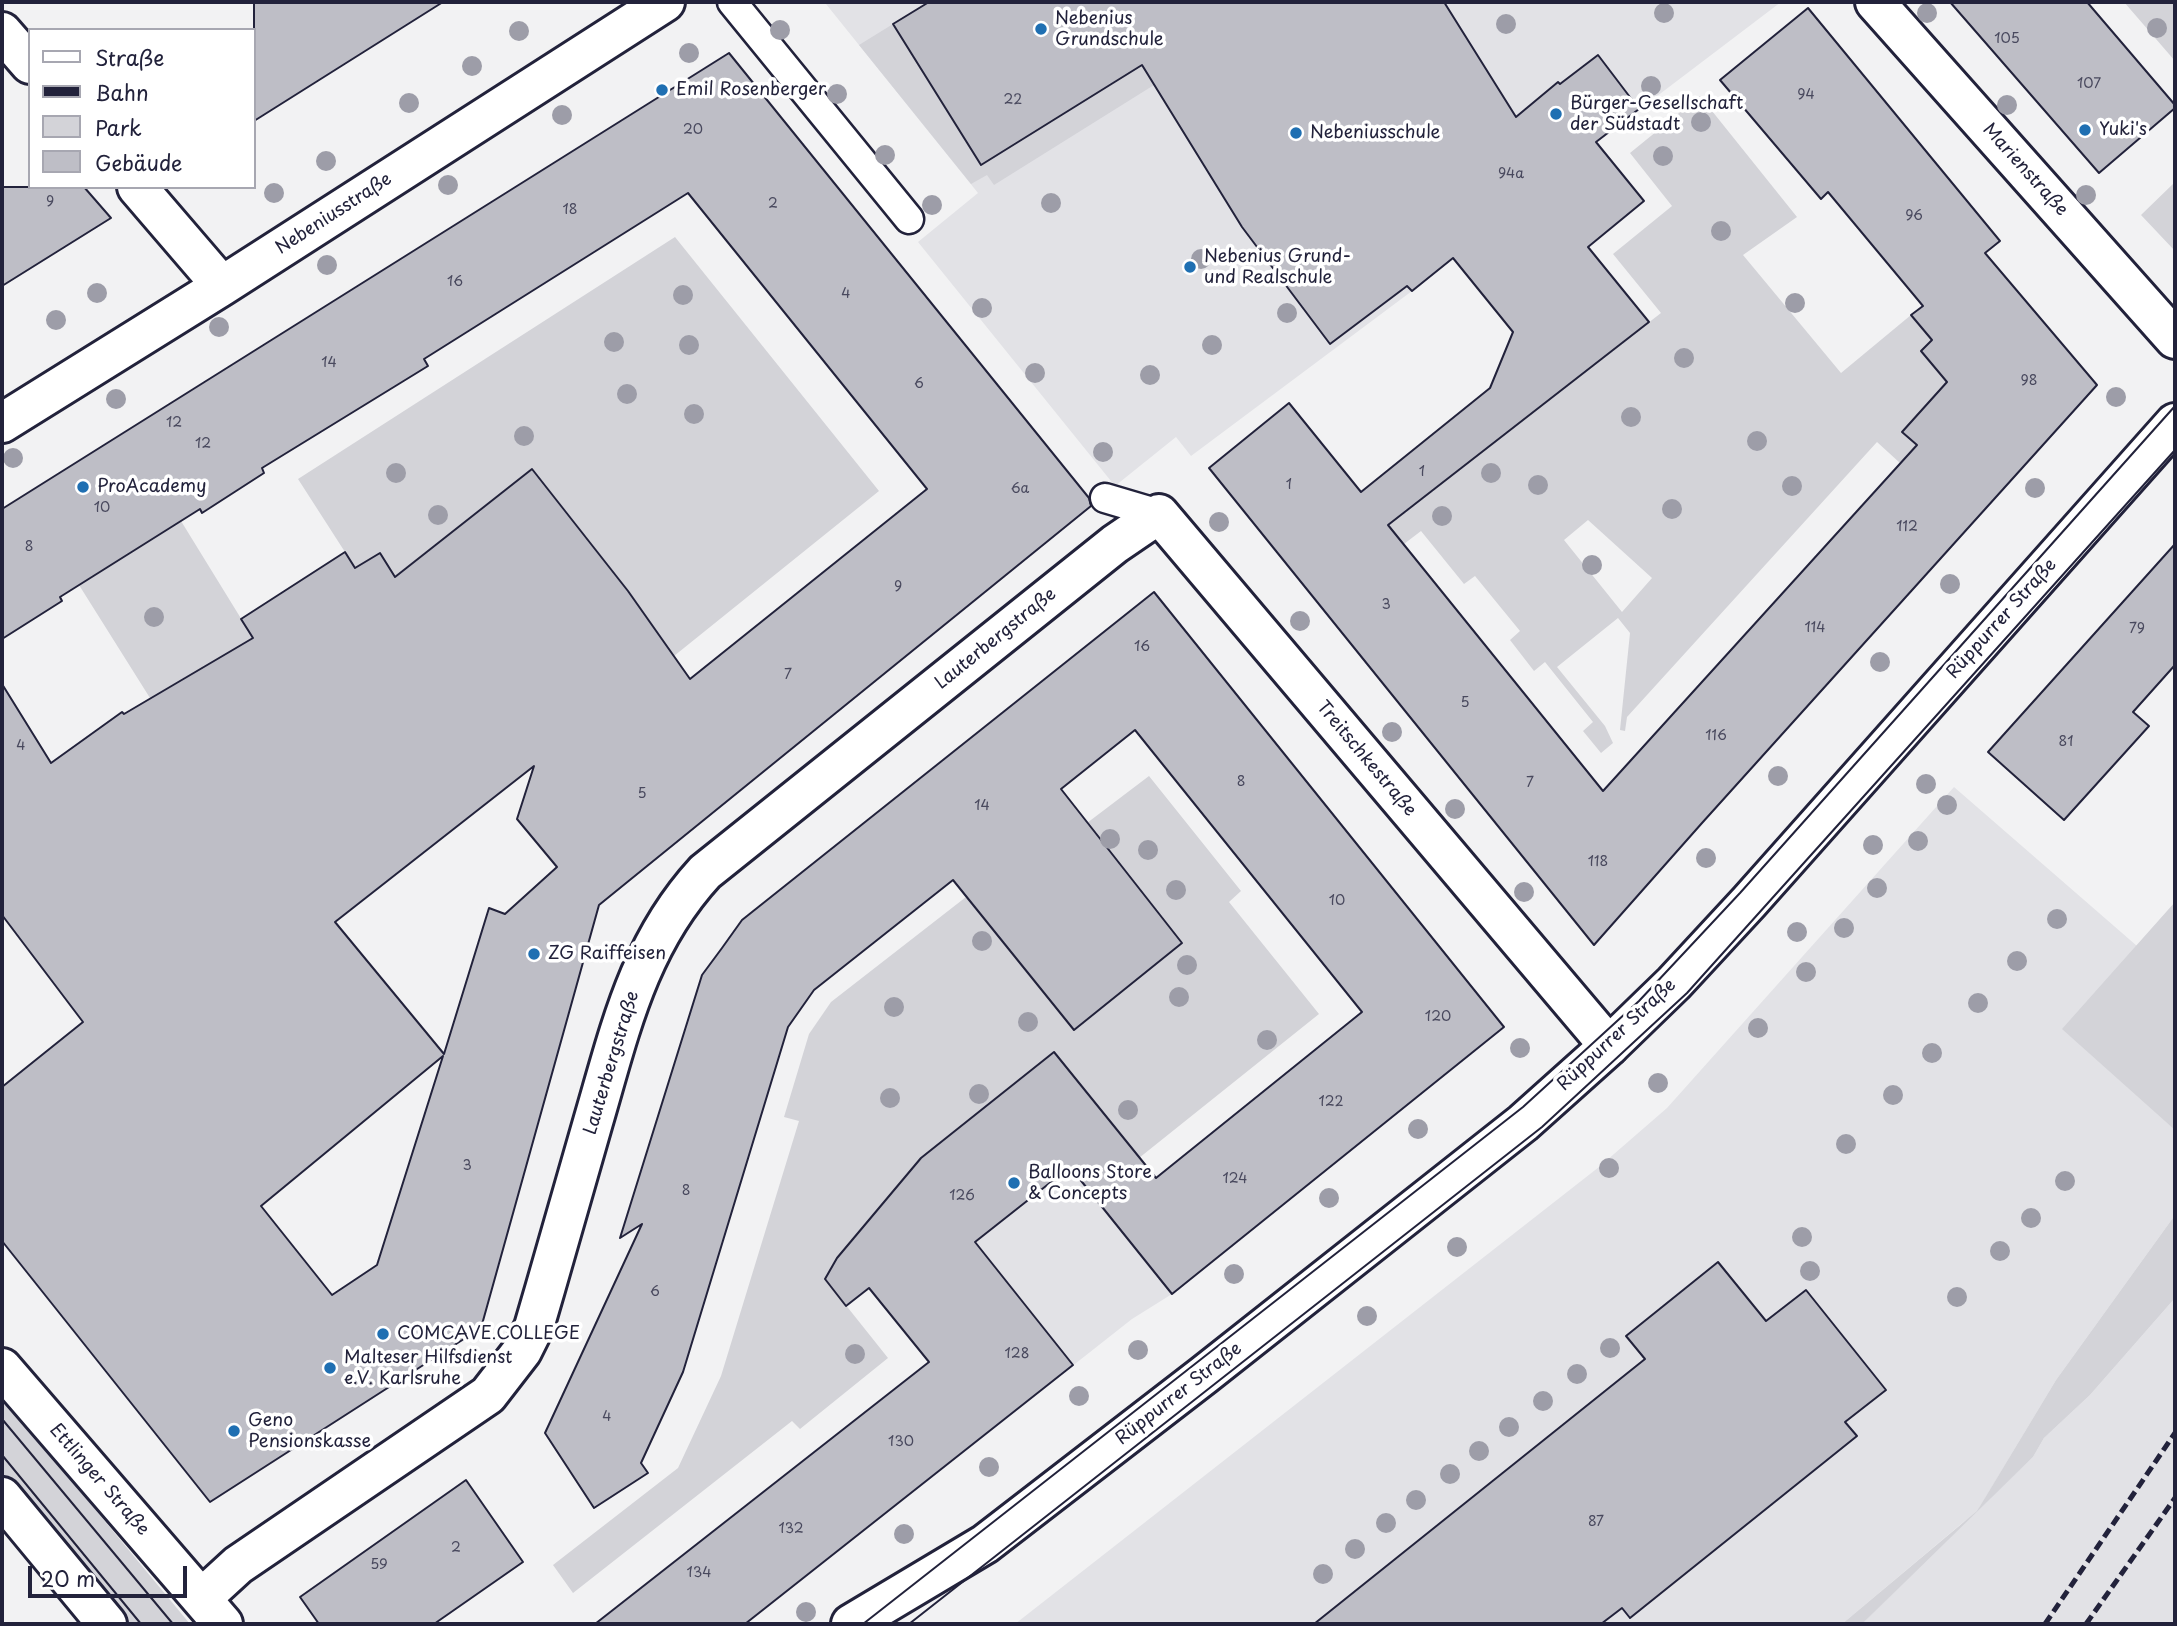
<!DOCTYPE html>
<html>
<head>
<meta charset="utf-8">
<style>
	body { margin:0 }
	#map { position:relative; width:2177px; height:1626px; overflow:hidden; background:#f2f2f3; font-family:"Playpen Sans",sans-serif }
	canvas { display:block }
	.frame { position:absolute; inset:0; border:4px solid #22223b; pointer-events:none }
	.legend { position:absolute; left:28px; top:28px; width:228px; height:161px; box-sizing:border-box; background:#fff; border:2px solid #a7a7b1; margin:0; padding:9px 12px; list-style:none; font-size:21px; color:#22223b }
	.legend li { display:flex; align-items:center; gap:14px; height:35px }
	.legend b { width:35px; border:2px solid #a7a7b1 }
	.scale { position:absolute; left:28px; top:1566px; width:159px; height:32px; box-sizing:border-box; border:4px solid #22223b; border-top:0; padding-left:9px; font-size:21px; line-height:24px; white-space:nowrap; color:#22223b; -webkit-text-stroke:5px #fff; paint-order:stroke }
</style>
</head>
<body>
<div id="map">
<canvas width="2177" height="1626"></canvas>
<div class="frame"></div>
<ul class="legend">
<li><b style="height:9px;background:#fff"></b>Straße</li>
<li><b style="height:9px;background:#22223b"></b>Bahn</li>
<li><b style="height:19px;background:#d3d3d8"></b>Park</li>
<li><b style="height:19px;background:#bebec6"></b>Gebäude</li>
</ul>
<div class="scale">20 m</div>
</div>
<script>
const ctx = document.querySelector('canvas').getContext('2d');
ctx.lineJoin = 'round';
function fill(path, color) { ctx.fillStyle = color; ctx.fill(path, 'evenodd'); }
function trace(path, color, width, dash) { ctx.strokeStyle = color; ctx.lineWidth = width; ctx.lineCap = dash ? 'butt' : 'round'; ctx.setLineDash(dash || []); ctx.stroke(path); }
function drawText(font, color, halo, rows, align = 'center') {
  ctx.font = font + ' "Playpen Sans",sans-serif'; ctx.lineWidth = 7; ctx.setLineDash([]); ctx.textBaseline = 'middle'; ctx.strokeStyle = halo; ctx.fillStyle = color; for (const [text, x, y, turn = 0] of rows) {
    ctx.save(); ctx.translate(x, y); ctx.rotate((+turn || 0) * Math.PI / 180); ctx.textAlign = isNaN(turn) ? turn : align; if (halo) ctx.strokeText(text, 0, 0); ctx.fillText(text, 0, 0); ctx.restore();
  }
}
const built = new Path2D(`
	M 830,2 L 1781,2 L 1586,150 L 1412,291 L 1191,456 L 1176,437 L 1115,486 L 918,242 L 978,193 L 826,4 Z
	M 1954,787 L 2175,979 L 2175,1215 L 2056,1380 L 1979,1508 L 2033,1457 L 2044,1438 L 2090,1395 L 2175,1298 L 2175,1624 L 1862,1624 L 1967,1519 L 1842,1624 L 1015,1624 L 1599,1167 L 1667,1108 Z
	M 1054,1052 L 1219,1257 L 1172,1294 L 1132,1319 L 986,1434 L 842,1253 L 921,1158 Z`);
const green = new Path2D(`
	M 2124,2 L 2175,2 L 2175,61 Z
	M 893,24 L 981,165 L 1189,35 L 1210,50 L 994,185 L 987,175 L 971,184 L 859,45 Z
	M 1700,96 L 1797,217 L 1743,255 L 1841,373 L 1911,315 L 1932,340 L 1921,351 L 1942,376 L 1955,367 L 1942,417 L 1927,404 L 1903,432 L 1917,444 L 1900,463 L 1877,442 L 1627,717 L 1625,731 L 1620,730 L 1630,633 L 1618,618 L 1557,667 L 1605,726 L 1613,743 L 1601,753 L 1583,731 L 1593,722 L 1545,662 L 1534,671 L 1510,640 L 1520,631 L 1475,576 L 1464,584 L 1421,531 L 1404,544 L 1388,525 L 1661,313 L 1613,254 L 1672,206 L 1630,153 ZM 1588,520 L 1652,578 L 1622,612 L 1564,540 Z
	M 2175,182 L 2175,251 L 2141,215 Z
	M 675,237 L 879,491 L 674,656 L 628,590 L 533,469 L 372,594 L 298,479 Z
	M 181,521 L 253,638 L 150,698 L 79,585 Z
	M 1149,776 L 1241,891 L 1229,902 L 1319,1014 L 1139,1158 L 1054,1052 L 921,1158 L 842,1253 L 825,1279 L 888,1358 L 800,1429 L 792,1421 L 573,1593 L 553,1565 L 678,1468 L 721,1376 L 799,1121 L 784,1117 L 809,1034 L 831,1002 L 966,897 L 1074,1029 L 1182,943 L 1087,823 Z
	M 2175,902 L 2175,1130 L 2062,1029 Z
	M 2175,1215 L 2175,1298 L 2090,1395 L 2044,1438 L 2033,1457 L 1862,1624 L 1842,1624 L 1977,1511 L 2056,1380 Z
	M 2,1397 L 190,1624 L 123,1624 L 2,1481 Z`);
const building = new Path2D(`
	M 254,2 L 443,2 L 254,121 Z
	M 929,2 L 1444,2 L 1516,117 L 1558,82 L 1560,84 L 1598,55 L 1639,109 L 1596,142 L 1644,201 L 1588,247 L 1649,322 L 1388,525 L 1603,791 L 1917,445 L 1902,432 L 1947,382 L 1921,351 L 1932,340 L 1911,315 L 1923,306 L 1828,192 L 1821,199 L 1720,80 L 1808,8 L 2000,241 L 1985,253 L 2097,385 L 1702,823 L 1594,945 L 1209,468 L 1289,403 L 1361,492 L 1490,388 L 1513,332 L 1453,258 L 1412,291 L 1407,286 L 1330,344 L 1242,227 L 1142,65 L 981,165 L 893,24 Z
	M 1950,2 L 2087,2 L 2175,105 L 2175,108 L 2099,173 Z
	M 729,53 L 1089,498 L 1091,506 L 599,905 L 481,1328 L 210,1502 L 2,1241 L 2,1087 L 83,1022 L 2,915 L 2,684 L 51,763 L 122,712 L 124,714 L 253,638 L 241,619 L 345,552 L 355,568 L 380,553 L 395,577 L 532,469 L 628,591 L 690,679 L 927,489 L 688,193 L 424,359 L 428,366 L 262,468 L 264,473 L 202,513 L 200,509 L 60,597 L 62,601 L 2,639 L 2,509 ZM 534,766 L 517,819 L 557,867 L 505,914 L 489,908 L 444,1054 L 335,922 ZM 443,1056 L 377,1265 L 332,1295 L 261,1206 Z
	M 2,187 L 84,187 L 111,218 L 2,286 Z
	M 2175,544 L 2175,665 L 2133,712 L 2149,726 L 2064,820 L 1988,752 Z
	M 1154,592 L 1504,1027 L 1172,1294 L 1070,1167 L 975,1242 L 1073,1365 L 745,1624 L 595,1624 L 929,1362 L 869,1288 L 846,1306 L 825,1279 L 837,1258 L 921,1158 L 1054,1052 L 1156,1178 L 1362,1012 L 1135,730 L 1061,789 L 1182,943 L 1074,1030 L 953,880 L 814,990 L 788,1027 L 683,1372 L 641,1463 L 648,1473 L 594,1508 L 545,1433 L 642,1224 L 620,1238 L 702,975 L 722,948 L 742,920 Z
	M 1718,1262 L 1766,1321 L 1806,1290 L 1886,1390 L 1845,1422 L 1857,1436 L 1630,1618 L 1622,1608 L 1601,1624 L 1314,1624 L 1645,1359 L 1626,1336 Z
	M 466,1480 L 523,1562 L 434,1624 L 319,1624 L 300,1597 Z`);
const service = new Path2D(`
	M 732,2 L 909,219
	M 1105,498 L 1159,514`);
const minor = new Path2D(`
	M 1875,2 L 2175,339
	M 2,32 L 30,64
	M 137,187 L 222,286
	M 2,423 L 222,286 L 665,2
	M 202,1598 L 238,1565 L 488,1395 L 522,1351 L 534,1327 C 554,1259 573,1191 593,1122 C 620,1030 638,945 705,872 L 1115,544 L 1159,514 L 1609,1046`);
const tertiary = new Path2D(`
	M 851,1624 L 985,1544 L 1204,1375 L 1523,1123 L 1609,1046 L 1674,983 L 1749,902 L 2175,423`);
const secondary = new Path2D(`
	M 2,1368 L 223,1624
	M 2,1497 L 107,1624`);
const tram = new Path2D(`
	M 2,1419 L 173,1624
	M 2,1455 L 141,1624
	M 863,1624 L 1523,1107 L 1639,1001 L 1740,893 L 2175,406
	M 909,1624 L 1542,1127 L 1687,993 L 2175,450`);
const rail = new Path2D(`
	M 2045,1624 L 2175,1433
	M 2086,1624 L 2175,1498`);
const trees = [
	[1664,13],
	[1927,13],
	[1506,24],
	[2157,28],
	[780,30],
	[519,31],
	[689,53],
	[472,66],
	[1651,86],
	[837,94],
	[409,103],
	[2007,105],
	[562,115],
	[1701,122],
	[885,155],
	[1663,156],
	[326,161],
	[448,185],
	[274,193],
	[2086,195],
	[1051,203],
	[932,205],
	[1721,231],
	[1201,259],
	[327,265],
	[97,293],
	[683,295],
	[1795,303],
	[982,308],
	[1287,313],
	[56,320],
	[219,327],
	[614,342],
	[689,345],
	[1212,345],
	[1684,358],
	[1035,373],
	[1150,375],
	[627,394],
	[2116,397],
	[116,399],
	[694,414],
	[1631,417],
	[524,436],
	[1757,441],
	[1103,452],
	[13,458],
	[396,473],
	[1491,473],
	[1538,485],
	[1792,486],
	[2035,488],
	[1672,509],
	[438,515],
	[1442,516],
	[1219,522],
	[1592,565],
	[1950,584],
	[154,617],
	[1300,621],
	[1880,662],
	[1392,732],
	[1778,776],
	[1926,784],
	[1947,805],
	[1455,809],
	[1110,839],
	[1918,841],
	[1873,845],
	[1148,850],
	[1706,858],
	[1877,888],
	[1176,890],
	[1524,892],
	[2057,919],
	[1844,928],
	[1797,932],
	[982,941],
	[2017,961],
	[1187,965],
	[1806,972],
	[1179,997],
	[1978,1003],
	[894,1007],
	[1028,1022],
	[1758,1028],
	[1267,1040],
	[1520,1048],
	[1932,1053],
	[1658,1083],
	[979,1094],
	[1893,1095],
	[890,1098],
	[1128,1110],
	[1418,1129],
	[1846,1144],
	[1609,1168],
	[2065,1181],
	[1329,1198],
	[2031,1218],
	[1802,1237],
	[1457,1247],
	[2000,1251],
	[1810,1271],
	[1234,1274],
	[1957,1297],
	[1367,1316],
	[1610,1348],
	[1138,1350],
	[855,1354],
	[1577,1374],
	[1079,1396],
	[1543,1401],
	[1509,1427],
	[1479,1451],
	[989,1467],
	[1450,1474],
	[1416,1500],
	[1386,1523],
	[904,1534],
	[1355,1549],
	[1323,1574],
	[806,1612]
];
const markers = [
	[1041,29,7,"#1f6fb2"],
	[662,90,7,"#1f6fb2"],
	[1556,114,7,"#1f6fb2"],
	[2085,130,7,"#1f6fb2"],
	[1296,133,7,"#1f6fb2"],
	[1190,267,7,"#1f6fb2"],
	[83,487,7,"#1f6fb2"],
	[534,954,7,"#1f6fb2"],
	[1014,1183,7,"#1f6fb2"],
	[383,1334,7,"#1f6fb2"],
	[330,1368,7,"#1f6fb2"],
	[234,1431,7,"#1f6fb2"]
];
const numberNames = [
	["105",2007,39],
	["107",2089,84],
	["94",1806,95],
	["22",1013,100],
	["20",693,130],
	["94a",1511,174],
	["9",50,202],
	["2",773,204],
	["18",570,210],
	["96",1914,216],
	["16",455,282],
	["4",846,294],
	["14",329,363],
	["98",2029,381],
	["6",919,384],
	["12",174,423],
	["12",203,444],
	["1",1422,472],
	["1",1289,485],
	["6a",1020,489],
	["10",102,508],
	["112",1907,527],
	["8",29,547],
	["9",898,587],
	["3",1386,605],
	["114",1815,628],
	["79",2137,629],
	["16",1142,647],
	["7",788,675],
	["5",1465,703],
	["116",1716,736],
	["81",2066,742],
	["4",21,746],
	["8",1241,782],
	["7",1530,783],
	["5",642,794],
	["14",982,806],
	["118",1598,862],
	["10",1337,901],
	["120",1438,1017],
	["122",1331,1102],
	["3",467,1166],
	["124",1235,1179],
	["8",686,1191],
	["126",962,1196],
	["6",655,1292],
	["128",1017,1354],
	["4",607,1417],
	["130",901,1442],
	["87",1596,1522],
	["132",791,1529],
	["2",456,1548],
	["59",379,1565],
	["134",699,1573]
];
const poiNames = [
	["Nebenius",1055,19],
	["Grundschule",1055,40],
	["Emil Rosenberger",676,90],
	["Bürger-Gesellschaft",1570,104],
	["der Südstadt",1570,125],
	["Yuki's",2099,130],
	["Nebeniusschule",1310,133],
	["Nebenius Grund-",1204,257],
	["und Realschule",1204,278],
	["ProAcademy",97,487],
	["ZG Raiffeisen",548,954],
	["Balloons Store",1028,1173],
	["& Concepts",1028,1194],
	["COMCAVE.COLLEGE",397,1334],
	["Malteser Hilfsdienst",344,1358],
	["e.V. Karlsruhe",344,1379],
	["Geno",248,1421],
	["Pensionskasse",248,1442]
];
const streetNames = [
	["Marienstraße",2025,170,48],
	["Nebeniusstraße",334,214,-33],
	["Rüppurrer Straße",2002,619,-48],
	["Lauterbergstraße",996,639,-39],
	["Treitschkestraße",1366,759,50],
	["Rüppurrer Straße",1617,1035,-43],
	["Lauterbergstraße",612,1063,-73],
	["Rüppurrer Straße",1179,1394,-38],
	["Ettlinger Straße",99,1480,49]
];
fill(built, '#e2e2e6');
fill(green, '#d3d3d8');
fill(building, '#bebec6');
trace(building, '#22223b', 2);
trace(service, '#22223b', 33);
trace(minor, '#22223b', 44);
trace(tertiary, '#22223b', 44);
trace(secondary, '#22223b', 44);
trace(service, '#fff', 28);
trace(minor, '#fff', 38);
trace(tertiary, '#fff', 38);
trace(secondary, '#fff', 38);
trace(tram, '#22223b', 2);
trace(rail, '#22223b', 5, [10, 5]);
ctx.fillStyle = '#9d9da8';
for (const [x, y] of trees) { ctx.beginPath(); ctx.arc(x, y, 10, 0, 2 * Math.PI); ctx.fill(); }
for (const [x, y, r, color] of markers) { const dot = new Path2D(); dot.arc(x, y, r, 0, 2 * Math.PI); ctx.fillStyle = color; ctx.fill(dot); trace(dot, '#fff', 2.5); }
drawText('14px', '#49495e', null, numberNames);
drawText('18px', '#22223b', '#fff', poiNames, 'left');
drawText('18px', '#22223b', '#fff', streetNames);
</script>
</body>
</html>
